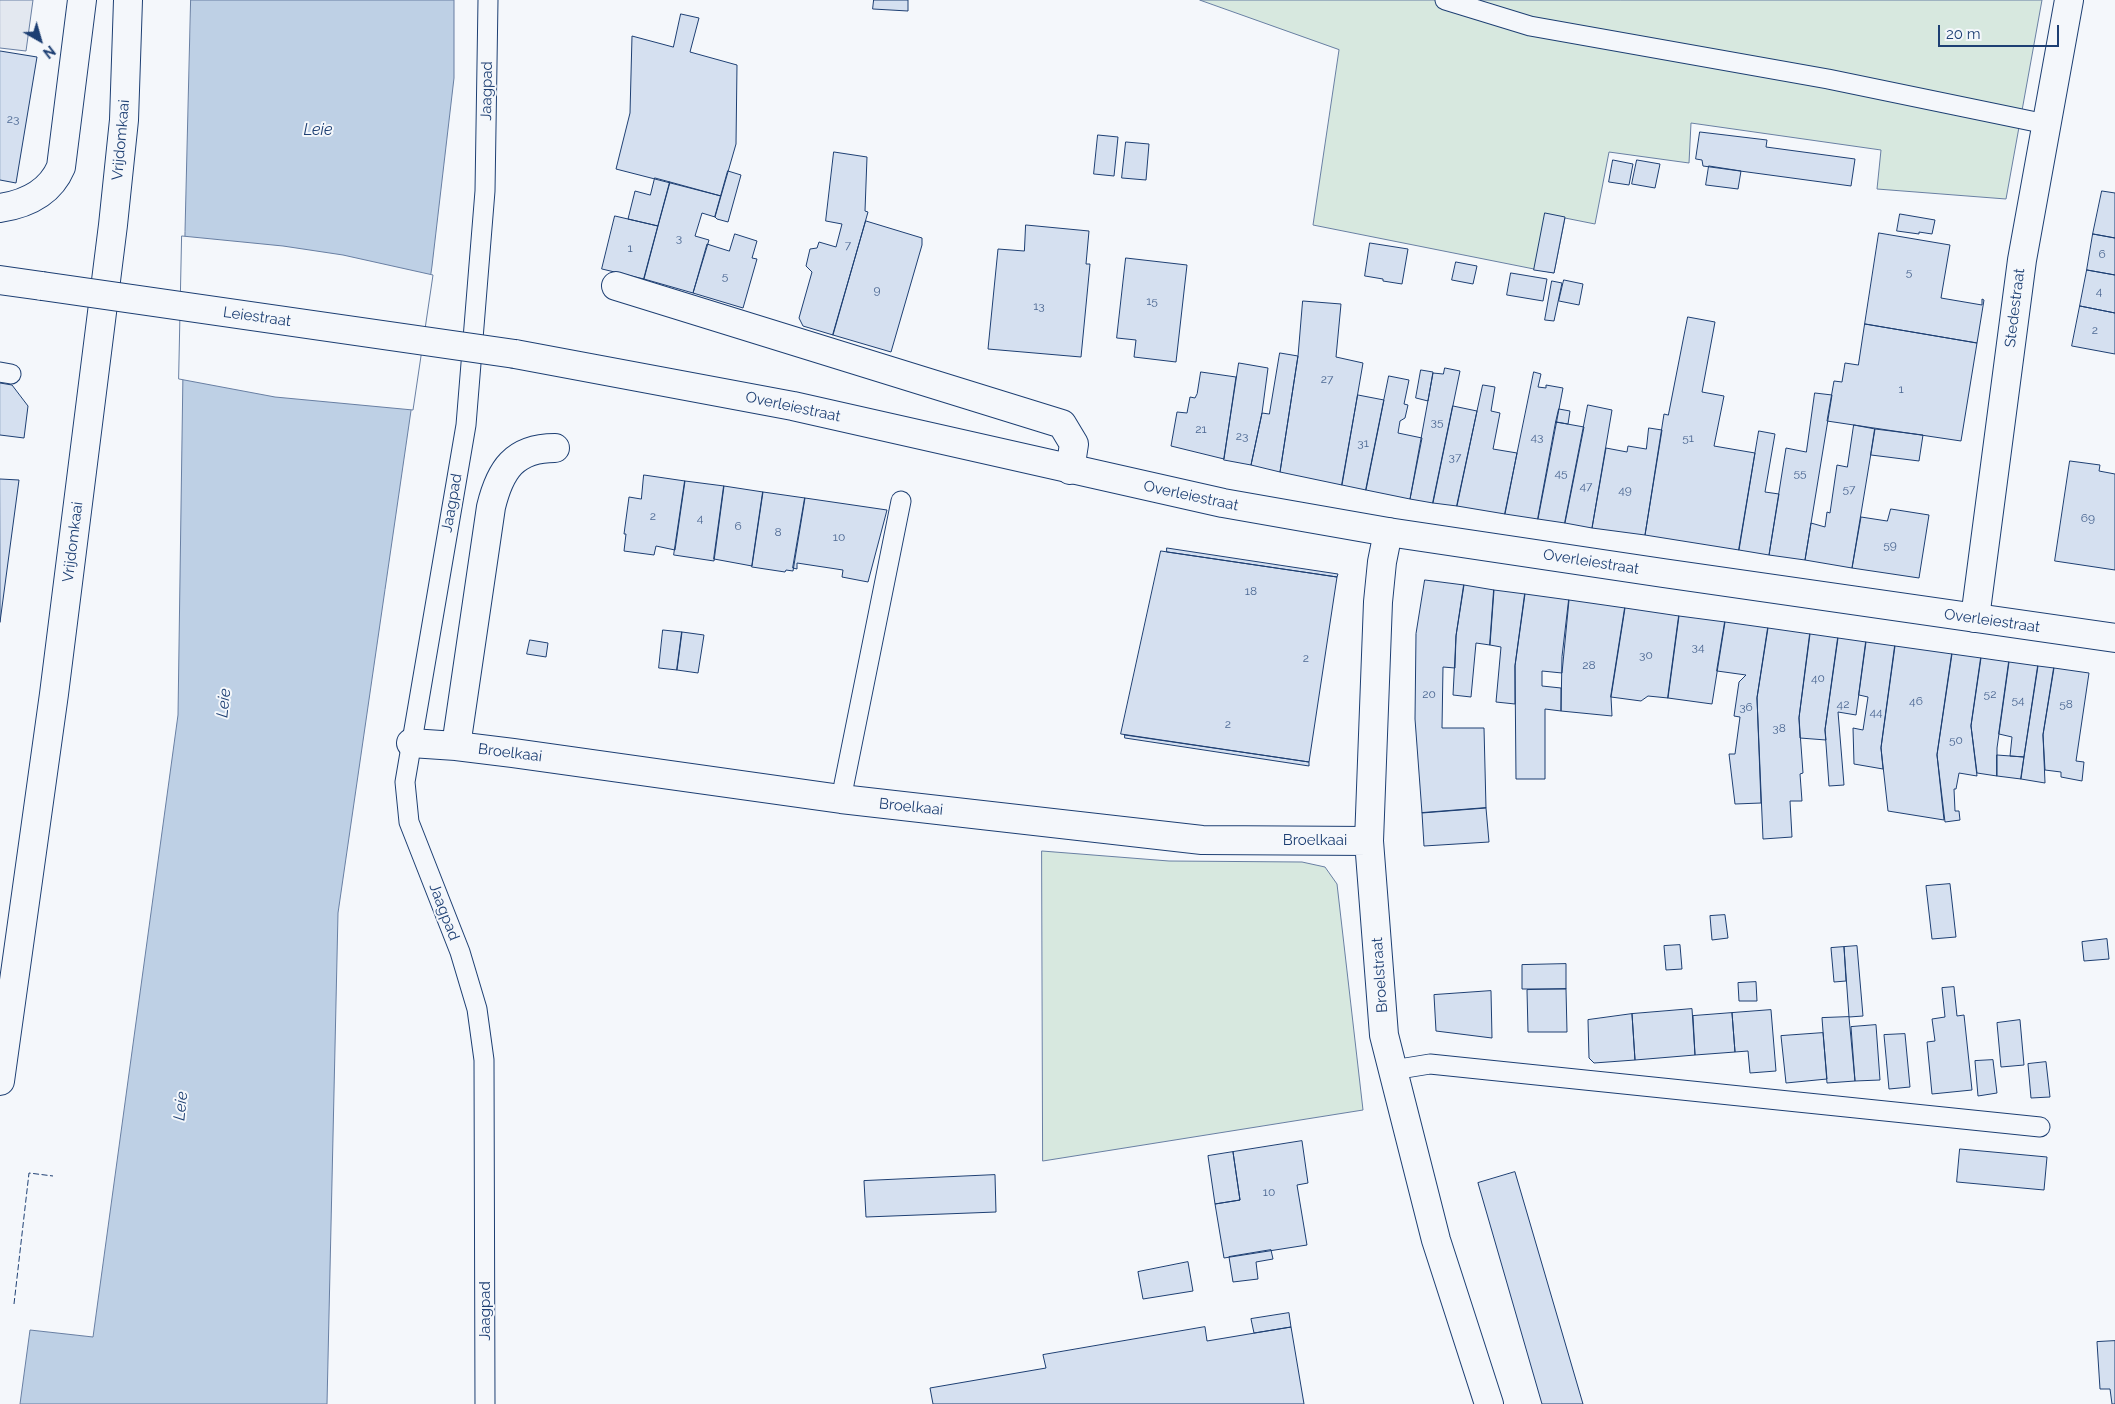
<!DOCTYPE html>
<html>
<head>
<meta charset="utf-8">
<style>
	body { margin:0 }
	#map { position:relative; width:2115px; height:1404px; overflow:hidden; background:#f4f7fb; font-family:Raleway,sans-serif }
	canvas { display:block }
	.north { position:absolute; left:15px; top:15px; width:50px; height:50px; -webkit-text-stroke:4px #f4f7fb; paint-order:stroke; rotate:142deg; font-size:14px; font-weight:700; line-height:20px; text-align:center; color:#1d3f73 }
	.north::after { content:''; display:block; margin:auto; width:18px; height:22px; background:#1d3f73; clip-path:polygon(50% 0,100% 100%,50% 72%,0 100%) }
	.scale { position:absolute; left:1938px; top:25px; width:121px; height:22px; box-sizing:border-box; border:2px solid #1d3f73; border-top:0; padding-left:6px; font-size:15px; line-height:18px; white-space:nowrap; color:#1d3f73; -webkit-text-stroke:4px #f4f7fb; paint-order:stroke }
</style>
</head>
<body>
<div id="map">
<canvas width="2115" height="1404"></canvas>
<div class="north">N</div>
<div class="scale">20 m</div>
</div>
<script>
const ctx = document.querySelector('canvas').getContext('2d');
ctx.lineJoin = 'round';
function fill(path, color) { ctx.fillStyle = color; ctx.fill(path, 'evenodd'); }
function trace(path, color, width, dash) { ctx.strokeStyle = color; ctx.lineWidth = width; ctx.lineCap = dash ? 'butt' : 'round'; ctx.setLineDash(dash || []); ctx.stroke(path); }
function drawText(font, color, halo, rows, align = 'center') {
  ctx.font = font + ' Raleway,sans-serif'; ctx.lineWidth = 4; ctx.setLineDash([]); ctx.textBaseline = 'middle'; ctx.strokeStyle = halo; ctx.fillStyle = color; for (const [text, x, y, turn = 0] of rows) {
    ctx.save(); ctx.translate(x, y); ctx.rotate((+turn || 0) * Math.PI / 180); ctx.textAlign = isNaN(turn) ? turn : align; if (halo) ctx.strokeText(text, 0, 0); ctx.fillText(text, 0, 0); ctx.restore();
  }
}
const green = new Path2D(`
	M 1200,0 L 2042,0 L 2006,199 L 1877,189 L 1881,150 L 1691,123 L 1689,163 L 1609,152 L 1595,224 L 1565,218 L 1554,273 L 1313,225 L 1339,50 Z
	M 1042,851 L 1169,861 L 1302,862 L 1325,867 L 1337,884 L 1363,1110 L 1043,1161 Z`);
const parking = new Path2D(`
	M 0,0 L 33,0 L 26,51 L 0,48 Z`);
const water = new Path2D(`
	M 191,0 L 454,0 L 454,78 L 432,266 L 338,913 L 327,1404 L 20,1404 L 30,1330 L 93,1337 L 178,715 L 185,232 Z`);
const pier = new Path2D(`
	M 182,236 L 283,246 L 343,255 L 433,275 L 413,410 L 275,397 L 179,379 Z`);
const building = new Path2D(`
	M 874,0 L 908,0 L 908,11 L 873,9 Z
	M 681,14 L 699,18 L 690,52 L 737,65 L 736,144 L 721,196 L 616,169 L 630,113 L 632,36 L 673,47 Z
	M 0,51 L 37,57 L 16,183 L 0,180 Z
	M 1700,132 L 1767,140 L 1766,147 L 1855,159 L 1851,186 L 1703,166 L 1702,160 L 1696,159 Z
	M 1098,135 L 1118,137 L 1114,176 L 1094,174 Z
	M 1126,142 L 1149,144 L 1146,180 L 1122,178 Z
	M 834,152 L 867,157 L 865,211 L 868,212 L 833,335 L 803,326 L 799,318 L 812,272 L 806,266 L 810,249 L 817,248 L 819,242 L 836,247 L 842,224 L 826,221 Z
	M 1613,160 L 1633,164 L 1629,185 L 1609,182 Z
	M 1637,160 L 1660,164 L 1655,188 L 1632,184 Z
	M 1709,166 L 1741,171 L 1738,189 L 1706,185 Z
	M 728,171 L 741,175 L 728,222 L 717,219 L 715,217 Z
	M 655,178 L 670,182 L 658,226 L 628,219 L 635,191 L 650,195 Z
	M 670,182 L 721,196 L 715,217 L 702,213 L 695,236 L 709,240 L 693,293 L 644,279 Z
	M 2102,191 L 2115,193 L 2115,238 L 2093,234 Z
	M 1545,213 L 1565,217 L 1554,273 L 1534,270 Z
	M 1900,214 L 1935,220 L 1932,234 L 1919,232 L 1919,234 L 1897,231 Z
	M 615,216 L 658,226 L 644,279 L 602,269 Z
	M 866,221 L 922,238 L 922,245 L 891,352 L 833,335 Z
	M 1026,225 L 1089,231 L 1086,264 L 1090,264 L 1081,357 L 988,349 L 998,249 L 1024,251 Z
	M 1879,233 L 1950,245 L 1941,298 L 1982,305 L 1982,299 L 1984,300 L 1977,343 L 1865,324 Z
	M 735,234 L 757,241 L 752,258 L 757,259 L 743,308 L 693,293 L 707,244 L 729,251 Z
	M 2093,234 L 2115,238 L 2115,275 L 2087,270 Z
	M 1370,243 L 1408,249 L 1402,284 L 1383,281 L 1383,279 L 1365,276 Z
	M 1126,258 L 1187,265 L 1176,362 L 1134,357 L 1136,340 L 1117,338 Z
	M 1456,262 L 1477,266 L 1473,284 L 1452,280 Z
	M 2087,270 L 2115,275 L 2115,313 L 2080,306 Z
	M 1511,273 L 1547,279 L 1543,301 L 1507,295 Z
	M 1564,280 L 1583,284 L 1579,305 L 1559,301 Z
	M 1552,281 L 1562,283 L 1554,321 L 1545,320 Z
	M 1303,301 L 1341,304 L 1336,357 L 1363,363 L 1342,485 L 1280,472 L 1298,356 Z
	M 2080,306 L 2115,313 L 2115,354 L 2072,346 Z
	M 1688,317 L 1715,322 L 1702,392 L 1724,396 L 1714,446 L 1755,453 L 1739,550 L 1645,535 L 1664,414 L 1668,415 Z
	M 1865,324 L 1977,343 L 1961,441 L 1827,421 L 1834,381 L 1842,382 L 1845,363 L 1858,365 Z
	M 1280,353 L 1298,356 L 1280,472 L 1251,465 L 1262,413 L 1269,414 Z
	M 1239,363 L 1268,368 L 1262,413 L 1251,465 L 1224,460 Z
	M 1445,368 L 1460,371 L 1433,503 L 1410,499 L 1433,373 L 1443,374 Z
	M 1421,370 L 1433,372 L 1428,401 L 1416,398 Z
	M 1201,372 L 1236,377 L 1224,459 L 1171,446 L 1177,412 L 1187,413 L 1190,397 L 1195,398 L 1197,394 Z
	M 1534,372 L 1541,374 L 1538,387 L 1546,388 L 1546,385 L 1563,388 L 1538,519 L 1505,514 Z
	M 1389,376 L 1409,380 L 1404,404 L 1408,405 L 1405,418 L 1400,421 L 1398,433 L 1422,438 L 1410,499 L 1366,490 Z
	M 0,383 L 12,385 L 28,406 L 24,438 L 0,435 Z
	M 1483,385 L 1495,387 L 1491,411 L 1500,413 L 1493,449 L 1517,453 L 1505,514 L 1457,506 Z
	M 1815,393 L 1832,395 L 1805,560 L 1769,555 L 1786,448 L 1806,452 Z
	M 1358,395 L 1384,400 L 1366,490 L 1342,485 Z
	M 1588,405 L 1612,410 L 1592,528 L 1565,523 Z
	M 1453,406 L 1477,411 L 1457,506 L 1433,503 Z
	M 1559,409 L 1570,411 L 1568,424 L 1556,422 Z
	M 1556,422 L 1584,427 L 1565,523 L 1538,519 Z
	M 1854,425 L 1875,429 L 1852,568 L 1805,560 L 1811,523 L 1825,527 L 1827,512 L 1830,513 L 1837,465 L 1847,467 Z
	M 1649,428 L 1662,430 L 1645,535 L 1592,528 L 1606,448 L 1627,452 L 1628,446 L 1646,449 Z
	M 1875,429 L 1923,435 L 1919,461 L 1871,455 Z
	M 1759,431 L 1775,434 L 1765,492 L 1779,494 L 1769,555 L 1739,550 Z
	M 2070,461 L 2100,465 L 2099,471 L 2115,474 L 2115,570 L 2055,561 Z
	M 644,475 L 685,481 L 675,550 L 656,546 L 654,555 L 624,551 L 626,534 L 624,534 L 629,497 L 641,499 Z
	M 0,479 L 19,480 L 0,622 Z
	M 685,481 L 724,486 L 714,561 L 674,555 Z
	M 724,486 L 763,492 L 752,566 L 714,559 Z
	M 763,492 L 805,498 L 793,571 L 786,570 L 785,572 L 752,567 Z
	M 805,498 L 887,510 L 868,582 L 842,577 L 843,570 L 797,563 L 797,569 L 793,568 Z
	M 1891,509 L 1929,515 L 1919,578 L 1852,568 L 1861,517 L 1887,521 Z
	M 1167,548 L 1338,574 L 1337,577 L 1167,552 Z
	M 1161,551 L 1337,577 L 1309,762 L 1121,734 Z
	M 1425,580 L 1464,585 L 1456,636 L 1455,668 L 1443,667 L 1442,728 L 1484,728 L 1486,808 L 1422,813 L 1415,719 L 1416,634 Z
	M 1464,585 L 1494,590 L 1490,645 L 1476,643 L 1471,697 L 1453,695 L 1456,636 Z
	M 1494,590 L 1525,594 L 1515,666 L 1515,704 L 1496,702 L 1501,647 L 1490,645 Z
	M 1525,594 L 1569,600 L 1562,673 L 1542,671 L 1542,686 L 1561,688 L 1561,711 L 1545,709 L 1545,779 L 1516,779 L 1515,666 Z
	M 1569,600 L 1625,608 L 1611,697 L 1612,716 L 1561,711 L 1562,657 Z
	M 1625,608 L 1679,616 L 1668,698 L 1648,696 L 1641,701 L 1611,697 Z
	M 1679,616 L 1725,622 L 1712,704 L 1668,698 Z
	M 1725,622 L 1768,628 L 1757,698 L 1761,803 L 1735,804 L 1729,754 L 1735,754 L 1740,717 L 1734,716 L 1739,682 L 1746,675 L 1717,671 Z
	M 1768,628 L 1810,634 L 1799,718 L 1803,773 L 1800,774 L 1802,801 L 1790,801 L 1792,837 L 1763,839 L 1757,698 Z
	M 663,630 L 682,632 L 677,670 L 659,668 Z
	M 682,632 L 704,635 L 698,673 L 677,670 Z
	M 1810,634 L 1838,638 L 1825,730 L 1826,740 L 1800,738 L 1799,718 Z
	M 1838,638 L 1866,642 L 1856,715 L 1838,712 L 1844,785 L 1829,786 L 1825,730 Z
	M 530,640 L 548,643 L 546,657 L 527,654 Z
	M 1866,642 L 1895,646 L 1881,748 L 1883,769 L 1854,764 L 1853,728 L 1863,730 L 1868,697 L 1859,695 Z
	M 1895,646 L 1952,654 L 1937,755 L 1944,820 L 1888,811 L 1881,748 Z
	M 1952,654 L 1981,658 L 1971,726 L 1977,776 L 1959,773 L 1956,789 L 1954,789 L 1955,811 L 1959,811 L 1960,820 L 1945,822 L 1937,755 Z
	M 1981,658 L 2009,662 L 1997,748 L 1997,776 L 1977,773 L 1971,726 Z
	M 2009,662 L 2038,666 L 2024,757 L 2010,756 L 2012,737 L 1999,734 Z
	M 2038,666 L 2054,668 L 2043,735 L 2045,783 L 2021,779 Z
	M 2054,668 L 2089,673 L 2076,761 L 2084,762 L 2082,781 L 2061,777 L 2061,772 L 2045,770 L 2043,735 Z
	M 1125,735 L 1309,762 L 1309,766 L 1125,738 Z
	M 1997,755 L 2024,757 L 2021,779 L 1997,776 Z
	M 1486,808 L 1489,842 L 1424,846 L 1422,813 Z
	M 1950,884 L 1956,937 L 1932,939 L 1926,886 Z
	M 1725,915 L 1728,938 L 1712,940 L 1710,916 Z
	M 2107,939 L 2109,959 L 2084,961 L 2082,942 Z
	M 1680,945 L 1682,969 L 1666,970 L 1664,946 Z
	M 1857,946 L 1863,1016 L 1849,1017 L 1844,947 Z
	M 1844,947 L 1846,981 L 1834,982 L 1831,948 Z
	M 1566,964 L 1566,989 L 1522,989 L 1522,965 Z
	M 1756,982 L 1757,1001 L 1739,1001 L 1738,983 Z
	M 1954,987 L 1957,1016 L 1964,1015 L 1972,1090 L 1932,1094 L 1927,1042 L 1935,1041 L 1932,1019 L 1945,1017 L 1942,988 Z
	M 1566,989 L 1567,1032 L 1528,1032 L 1527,990 Z
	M 1491,991 L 1492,1038 L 1436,1031 L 1434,995 Z
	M 1692,1009 L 1695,1055 L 1635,1060 L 1632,1014 Z
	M 1771,1010 L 1776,1071 L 1750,1073 L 1748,1051 L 1735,1052 L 1732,1013 Z
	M 1732,1013 L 1735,1052 L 1695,1055 L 1693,1016 Z
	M 1632,1014 L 1635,1060 L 1594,1063 L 1589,1058 L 1588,1020 Z
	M 1849,1017 L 1855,1081 L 1827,1083 L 1822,1018 Z
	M 2020,1020 L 2024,1065 L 2001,1067 L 1997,1023 Z
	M 1876,1025 L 1880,1080 L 1855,1081 L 1851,1027 Z
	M 1823,1033 L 1827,1079 L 1786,1083 L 1781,1036 Z
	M 1905,1034 L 1910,1087 L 1889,1089 L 1884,1035 Z
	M 1993,1060 L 1997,1093 L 1978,1096 L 1975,1061 Z
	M 2046,1062 L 2050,1097 L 2031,1098 L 2028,1064 Z
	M 1302,1141 L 1308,1183 L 1297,1185 L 1307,1245 L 1224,1258 L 1215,1204 L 1240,1200 L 1233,1152 Z
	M 1960,1149 L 2047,1157 L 2044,1190 L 1957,1182 Z
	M 1233,1152 L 1240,1200 L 1215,1204 L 1208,1156 Z
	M 1515,1172 L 1583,1404 L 1542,1404 L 1478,1183 Z
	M 995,1175 L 996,1212 L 866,1217 L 864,1181 Z
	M 1271,1250 L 1273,1259 L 1256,1262 L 1258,1279 L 1233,1282 L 1229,1257 Z
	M 1188,1262 L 1193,1291 L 1143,1299 L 1138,1272 Z
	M 1289,1313 L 1291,1327 L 1254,1333 L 1251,1319 Z
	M 1205,1327 L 1207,1341 L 1291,1327 L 1304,1404 L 933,1404 L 930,1388 L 1046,1368 L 1043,1355 Z
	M 2115,1341 L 2115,1404 L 2112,1404 L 2110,1389 L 2100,1389 L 2097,1342 Z`);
const service = new Path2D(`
	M 1445,0 L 1530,26 L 1828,79 L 2046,124
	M 0,372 L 11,374
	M 841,799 L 901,501
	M 1393,1070 L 1430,1064 L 2040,1127
	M 485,1404 L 484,1060 L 477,1009 L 460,952 L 409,822 L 405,782 L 466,425 L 485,191 L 488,0`);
const minor = new Path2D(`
	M 0,208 C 26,204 50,193 61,167 L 82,0
	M 616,286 L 1062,424 L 1074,444 L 1070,470
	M 1388,532 L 1382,562 L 1378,602 L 1369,841 L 1384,1035 L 1436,1240 L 1489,1404
	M 1975,618 L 2022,260 L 2069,0
	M 411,743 L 456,746 L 513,753 L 841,799 L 1202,840 L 1369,841
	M 456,746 L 491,507 C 500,470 514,448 555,448
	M 0,1081 L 54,694 L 113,225 L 124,120 L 128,0`);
const secondary = new Path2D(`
	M 0,280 L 42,286
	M 515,354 L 793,406 L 1223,503 L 1388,532 L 1663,573 L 2115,638`);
const secondaryBridge = new Path2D(`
	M 42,286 L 515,354`);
const fence = new Path2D(`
	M 14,1304 L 29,1173 L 53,1176`);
const numberNames = [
	["23",13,119],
	["3",679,238],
	["7",848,245],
	["1",630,248],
	["6",2102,254],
	["5",1909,272],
	["5",725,276],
	["9",877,290],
	["4",2099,291],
	["15",1152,301],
	["13",1039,306],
	["2",2095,330],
	["27",1327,379],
	["1",1901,389],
	["35",1437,422],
	["21",1201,429],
	["23",1242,436],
	["43",1537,437],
	["51",1688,438],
	["31",1363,443],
	["37",1455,457],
	["45",1561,473],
	["55",1800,473],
	["47",1586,486],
	["57",1849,489],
	["49",1625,490],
	["2",653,516],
	["4",700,518],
	["69",2088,518],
	["6",738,526],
	["8",778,532],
	["10",839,537],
	["59",1890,545],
	["18",1251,591],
	["34",1698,647],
	["30",1646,655],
	["2",1306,658],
	["28",1589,665],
	["40",1818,678],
	["20",1429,694],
	["52",1990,694],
	["54",2018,700],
	["46",1916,701],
	["42",1843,704],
	["58",2066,704],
	["36",1746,707],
	["44",1876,712],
	["2",1228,724],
	["38",1779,728],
	["50",1956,740],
	["10",1269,1192]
];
const streetNames = [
	["Jaagpad",487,91,-89],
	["Vrijdomkaai",121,140,-85],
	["Stedestraat",2015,308,-83],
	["Leiestraat",257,317,8],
	["Overleiestraat",793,407,12],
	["Overleiestraat",1191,496,12],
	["Jaagpad",452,503,-80],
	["Vrijdomkaai",73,542,-83],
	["Overleiestraat",1591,562,9],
	["Overleiestraat",1992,621,8],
	["Broelkaai",510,753,7],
	["Broelkaai",911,807,6],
	["Broelkaai",1315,840],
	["Jaagpad",444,912,69],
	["Broelstraat",1380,975,-94],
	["Jaagpad",485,1311,-90]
];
const waterNames = [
	["Leie",318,130],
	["Leie",224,703,-84],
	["Leie",181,1106,-84]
];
fill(green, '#d7e8df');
trace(green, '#687fa3', 1);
fill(parking, '#e3e8f0');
trace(parking, '#687fa3', 1);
fill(water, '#bed0e5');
trace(water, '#687fa3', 1);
fill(pier, '#f4f7fb');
trace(pier, '#687fa3', 1);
fill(building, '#d5e0f0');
trace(building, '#1d3f73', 1);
trace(service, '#1d3f73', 21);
trace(minor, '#1d3f73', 30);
trace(secondary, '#1d3f73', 30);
trace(service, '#f4f7fb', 19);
trace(minor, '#f4f7fb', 28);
trace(secondary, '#f4f7fb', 28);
trace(secondaryBridge, '#1d3f73', 30, []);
trace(secondaryBridge, '#f4f7fb', 28);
trace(fence, '#1d3f73', 1, [6, 2.5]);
drawText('12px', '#4b6792', null, numberNames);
drawText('15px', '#1d3f73', '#f4f7fb', streetNames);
drawText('italic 16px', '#1d3f73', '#f4f7fb', waterNames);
</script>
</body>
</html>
